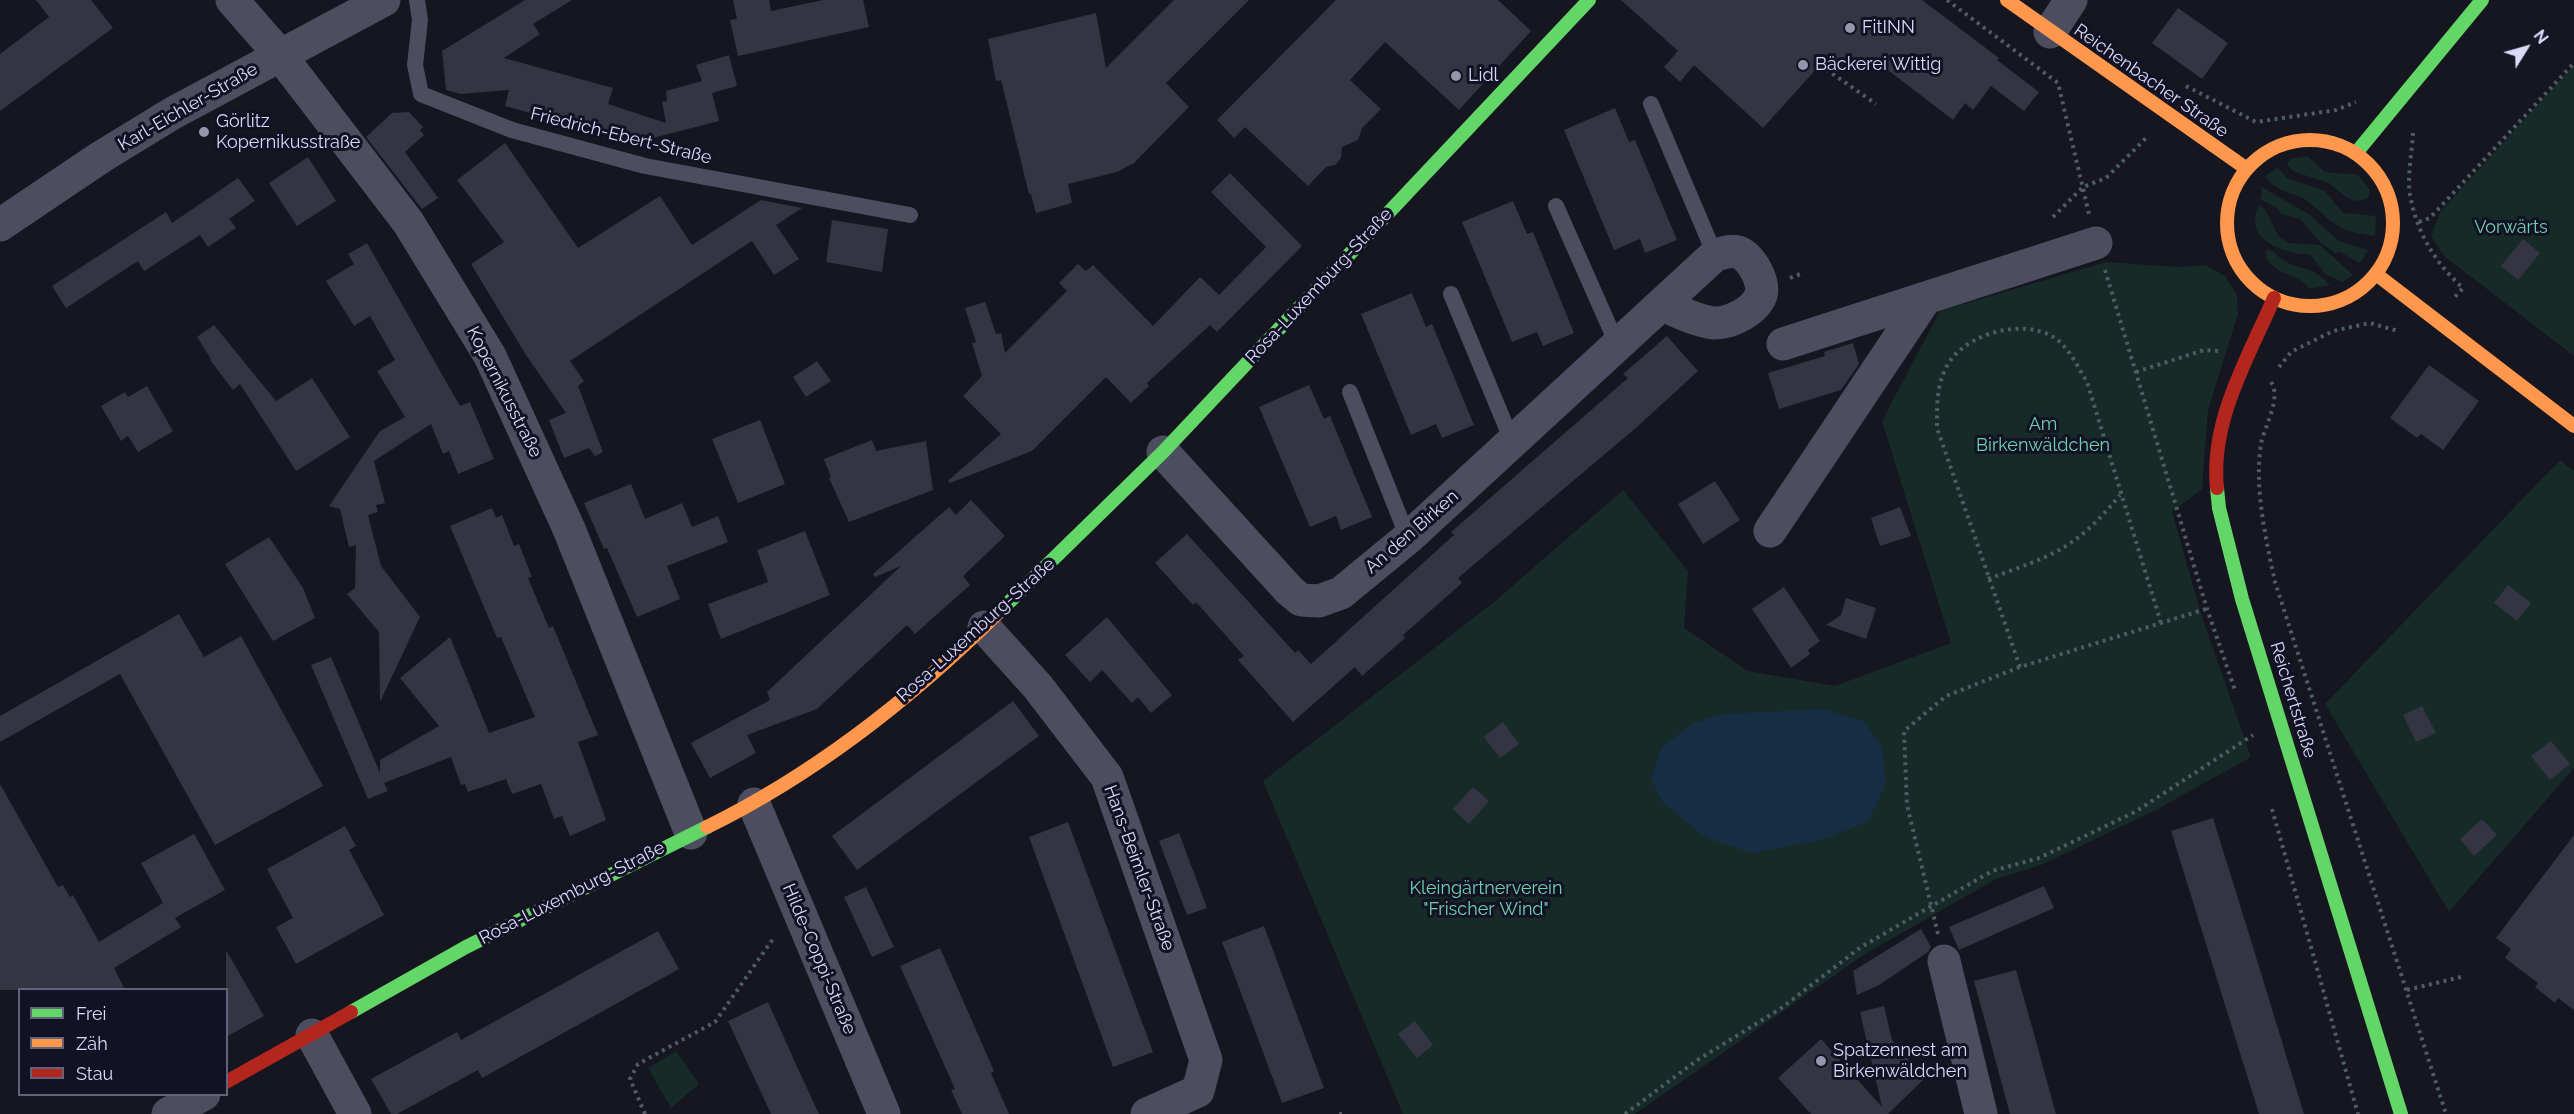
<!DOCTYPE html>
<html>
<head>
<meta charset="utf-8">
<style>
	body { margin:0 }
	#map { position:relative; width:2574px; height:1114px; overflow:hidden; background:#161620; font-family:Raleway,sans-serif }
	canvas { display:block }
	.legend { position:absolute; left:18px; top:988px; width:210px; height:108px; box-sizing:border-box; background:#131224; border:2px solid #62627a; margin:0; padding:8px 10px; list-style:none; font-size:18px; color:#d9d9fa }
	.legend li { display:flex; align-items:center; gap:12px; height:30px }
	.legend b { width:30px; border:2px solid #62627a }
	.north { position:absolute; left:2496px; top:18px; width:60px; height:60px; -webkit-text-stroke:4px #131224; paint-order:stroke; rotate:53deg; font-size:16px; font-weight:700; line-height:24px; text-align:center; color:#d9d9fa }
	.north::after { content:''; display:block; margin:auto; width:21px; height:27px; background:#d9d9fa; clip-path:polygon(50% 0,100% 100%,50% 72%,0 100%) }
</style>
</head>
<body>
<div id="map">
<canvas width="2574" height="1114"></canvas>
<ul class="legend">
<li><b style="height:8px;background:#63d668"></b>Frei</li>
<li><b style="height:8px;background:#ff974d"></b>Zäh</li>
<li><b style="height:8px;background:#b3261e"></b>Stau</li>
</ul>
<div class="north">N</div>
</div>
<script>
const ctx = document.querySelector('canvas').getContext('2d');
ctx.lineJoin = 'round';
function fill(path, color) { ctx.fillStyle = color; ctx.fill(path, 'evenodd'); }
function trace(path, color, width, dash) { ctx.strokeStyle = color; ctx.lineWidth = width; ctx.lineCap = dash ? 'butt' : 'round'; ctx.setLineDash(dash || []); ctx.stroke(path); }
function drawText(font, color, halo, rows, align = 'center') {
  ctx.font = font + ' Raleway,sans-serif'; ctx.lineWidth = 6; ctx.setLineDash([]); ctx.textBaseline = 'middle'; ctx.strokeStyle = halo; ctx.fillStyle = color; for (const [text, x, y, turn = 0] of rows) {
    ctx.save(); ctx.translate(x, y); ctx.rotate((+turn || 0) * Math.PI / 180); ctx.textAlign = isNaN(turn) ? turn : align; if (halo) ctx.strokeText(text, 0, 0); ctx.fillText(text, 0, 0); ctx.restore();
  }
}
const green = new Path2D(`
	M 2574,65 L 2574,356 L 2444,256 L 2431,236 L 2440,212 Z
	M 2307,156 L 2325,172 L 2358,175 L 2369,189 L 2369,196 L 2366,199 L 2355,201 L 2346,197 L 2329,183 L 2295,172 L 2287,165 L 2290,159 Z
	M 2277,167 L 2287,178 L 2325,191 L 2343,213 L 2376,216 L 2375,236 C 2337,231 2337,226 2310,203 C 2297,191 2281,196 2265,177 Z
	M 2260,186 L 2310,215 L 2339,241 L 2368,250 L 2360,263 L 2340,252 L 2335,253 L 2320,242 L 2300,219 L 2281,214 L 2278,209 L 2260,199 L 2262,193 Z
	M 2259,206 L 2265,209 L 2279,237 L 2289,243 L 2320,245 L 2353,275 L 2342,282 L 2324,273 L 2311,255 C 2285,254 2242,240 2259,206 Z
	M 2268,249 C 2276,251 2276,256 2283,260 C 2303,272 2311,264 2330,285 L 2309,289 C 2301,273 2269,276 2265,252 Z
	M 2106,262 L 2179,267 L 2205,265 L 2225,276 L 2237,295 L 2238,314 L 2208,410 L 2202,489 L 2172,512 L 2202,617 L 2251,757 L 2158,809 L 2041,865 L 1996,879 L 1865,954 L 1635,1114 L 1403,1114 L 1263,781 L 1494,602 L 1623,490 L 1688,571 L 1684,628 L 1748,671 L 1835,686 L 1951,643 L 1882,421 L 1940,311 Z
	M 2560,460 L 2574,471 L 2574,768 L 2449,912 L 2325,704 Z
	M 676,1051 L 699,1084 L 671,1108 L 648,1068 Z`);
const water = new Path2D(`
	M 1824,709 L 1863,721 L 1882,746 L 1886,783 L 1868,821 L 1826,839 L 1752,853 L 1707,838 L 1663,803 L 1651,778 L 1662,747 L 1692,724 L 1721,714 Z`);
const building = new Path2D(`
	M 36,0 L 91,0 L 113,28 L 0,111 L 0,54 L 49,17 Z
	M 525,0 L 572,0 L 533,24 L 540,34 L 504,58 L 613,88 L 608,104 L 666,123 L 662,102 L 667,101 L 666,91 L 702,81 L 696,65 L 729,55 L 737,86 L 712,93 L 719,121 L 641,141 L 640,146 L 615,136 L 505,106 L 509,90 L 461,94 L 446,90 L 442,51 Z
	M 733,0 L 769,0 L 771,11 L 823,0 L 863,0 L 869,27 L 738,56 L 730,20 L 737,19 Z
	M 1174,0 L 1249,0 L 1166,83 L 1189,107 L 1134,163 L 1117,172 L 1068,184 L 1072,203 L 1036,213 L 1031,194 L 1029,194 L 1001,80 L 996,81 L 988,39 L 1096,13 L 1106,68 Z
	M 1336,0 L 1498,0 L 1531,31 L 1459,110 L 1385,42 L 1350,80 L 1381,109 L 1362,128 L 1358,140 L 1342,147 L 1341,158 L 1335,165 L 1326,167 L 1308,186 L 1245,127 L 1234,138 L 1217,120 Z
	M 1621,0 L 1922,0 L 1999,58 L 1997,60 L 2039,92 L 2024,111 L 1991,86 L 1973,110 L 1965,103 L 1953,120 L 1884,67 L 1845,70 L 1828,56 L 1763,128 L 1694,65 L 1680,82 L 1664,67 L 1678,51 Z
	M 2178,8 L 2228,43 L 2202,79 L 2152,43 Z
	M 1615,108 L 1629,142 L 1635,140 L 1677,240 L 1645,253 L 1640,239 L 1614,250 L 1564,130 Z
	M 409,112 L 423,127 L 420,130 L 424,135 L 405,152 L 438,198 L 422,209 L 366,137 L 392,113 Z
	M 505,143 L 578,248 L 660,196 L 692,245 L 761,200 L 802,208 L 776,225 L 799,259 L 774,275 L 752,241 L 570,361 L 584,381 L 578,386 L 603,452 L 595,456 L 589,448 L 564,458 L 549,420 L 566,413 L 526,355 L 471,264 L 504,242 L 457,180 Z
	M 308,157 L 336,201 L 297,226 L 269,183 Z
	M 1230,173 L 1302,246 L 1217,332 L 1210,325 L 1147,383 L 1149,386 L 1131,403 L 1106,377 L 1032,451 L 950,483 L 948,481 L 1001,434 L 963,396 L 982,376 L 972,343 L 976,342 L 965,308 L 985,302 L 996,334 L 1001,333 L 1005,353 L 1067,291 L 1059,283 L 1078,264 L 1086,271 L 1093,265 L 1153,326 L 1200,277 L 1219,295 L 1266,247 L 1211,192 Z
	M 238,178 L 255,201 L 229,219 L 236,228 L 208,247 L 200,235 L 144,271 L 138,261 L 66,308 L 52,286 L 166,212 L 172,223 Z
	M 1513,201 L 1527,234 L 1533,232 L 1574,333 L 1543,346 L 1537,332 L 1512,342 L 1462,222 Z
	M 832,220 L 888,229 L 882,272 L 826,262 Z
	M 2523,239 L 2540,253 L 2518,280 L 2501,266 Z
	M 367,243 L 460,406 L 470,402 L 494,459 L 458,474 L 449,451 L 443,454 L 431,424 L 374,461 L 385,503 L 376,505 L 378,512 L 368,515 L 381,566 L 420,617 L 380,702 L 379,632 L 347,594 L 355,588 L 356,545 L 349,547 L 340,509 L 329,506 L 380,431 L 405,417 L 377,371 L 395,360 L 370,316 L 354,326 L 326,281 L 354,264 L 348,254 Z
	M 1412,293 L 1426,327 L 1432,324 L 1474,425 L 1442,438 L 1436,424 L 1411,435 L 1361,314 Z
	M 214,325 L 276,401 L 312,378 L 350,437 L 296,471 L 240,384 L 233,390 L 210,360 L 211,359 L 197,337 Z
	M 1667,336 L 1698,371 L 1637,427 L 1458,578 L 1462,583 L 1403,635 L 1405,638 L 1362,676 L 1355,667 L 1293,722 L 1238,660 L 1244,656 L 1196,602 L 1193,605 L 1155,563 L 1187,534 L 1295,653 L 1298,650 L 1311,664 L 1454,535 L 1451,532 L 1628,378 L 1623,374 Z
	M 1853,343 L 1859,364 L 1841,390 L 1779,409 L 1768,373 L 1825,356 L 1824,352 Z
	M 817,361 L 831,381 L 806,397 L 793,377 Z
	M 2429,365 L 2479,401 L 2443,450 L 2421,434 L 2417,438 L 2390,418 Z
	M 1309,385 L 1324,419 L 1330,416 L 1372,517 L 1341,530 L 1336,516 L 1310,527 L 1259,407 Z
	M 147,386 L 173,431 L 138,452 L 128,436 L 121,441 L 101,406 L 125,392 L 128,397 Z
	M 760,420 L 785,484 L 738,503 L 712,439 Z
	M 872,440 L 876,451 L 926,441 L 933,490 L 849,522 L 829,478 L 831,477 L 824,459 Z
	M 1715,481 L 1740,520 L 1703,544 L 1678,504 Z
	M 631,484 L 645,519 L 682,503 L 692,527 L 718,516 L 728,542 L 667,566 L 680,599 L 637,617 L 607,548 L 604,549 L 584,503 Z
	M 971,500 L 1005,536 L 963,576 L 970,585 L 915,634 L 907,625 L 817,709 L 747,735 L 756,753 L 710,778 L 691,743 L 770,700 L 767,692 L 901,566 L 875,577 L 873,574 L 949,507 L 956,515 Z
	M 1900,507 L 1911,536 L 1880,546 L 1871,518 Z
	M 492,508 L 496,518 L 502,515 L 514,546 L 519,544 L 532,577 L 528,578 L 549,628 L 553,626 L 598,735 L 578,742 L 606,820 L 570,836 L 562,816 L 554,819 L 541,784 L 512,794 L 506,779 L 468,792 L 465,784 L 461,785 L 451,757 L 384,783 L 388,791 L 368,799 L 311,665 L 331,657 L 380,773 L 380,760 L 439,726 L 400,678 L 450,637 L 489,733 L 535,717 L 501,637 L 497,638 L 450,526 Z
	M 805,531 L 830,595 L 721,639 L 708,604 L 768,582 L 757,550 Z
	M 269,537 L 303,588 L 315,618 L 273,641 L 225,564 Z
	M 2508,585 L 2531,603 L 2517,621 L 2494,603 Z
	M 1784,587 L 1820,641 L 1808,650 L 1810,654 L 1791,668 L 1752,609 Z
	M 1846,598 L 1876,608 L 1866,639 L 1826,625 L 1841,615 Z
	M 179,614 L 204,657 L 241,636 L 323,786 L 215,845 L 120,674 L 0,742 L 0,716 Z
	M 1107,617 L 1172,695 L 1151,713 L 1138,697 L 1132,703 L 1102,670 L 1090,682 L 1065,655 Z
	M 1013,701 L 1039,736 L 857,870 L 832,836 Z
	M 2422,706 L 2436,733 L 2416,742 L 2403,715 Z
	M 1503,722 L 1519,744 L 1500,758 L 1484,737 Z
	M 2551,741 L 2570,764 L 2550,780 L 2531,756 Z
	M 0,784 L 58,887 L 63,885 L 70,897 L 73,895 L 99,942 L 163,903 L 141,863 L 194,834 L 225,890 L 175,918 L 181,927 L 114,968 L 125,990 L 0,990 Z
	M 1473,787 L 1489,801 L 1469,824 L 1453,809 Z
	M 2213,818 L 2257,960 L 2304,1114 L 2259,1114 L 2193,902 L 2171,831 Z
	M 2482,819 L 2497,835 L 2474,856 L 2460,839 Z
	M 1068,822 L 1153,1052 L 1113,1067 L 1029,837 Z
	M 345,826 L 356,846 L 349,850 L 384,915 L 296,964 L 276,927 L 293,918 L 267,869 Z
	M 1179,833 L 1207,908 L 1187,915 L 1159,841 Z
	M 2574,835 L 2574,1010 L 2558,998 L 2555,1003 L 2535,987 L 2538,983 L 2505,958 L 2511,949 L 2496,938 Z
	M 2044,886 L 2054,908 L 1959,950 L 1949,927 Z
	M 866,887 L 894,947 L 872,957 L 844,897 Z
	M 1264,926 L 1324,1088 L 1282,1103 L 1222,942 Z
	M 1921,929 L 1931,947 L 1928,952 L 1879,985 L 1857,995 L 1853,971 Z
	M 658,931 L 679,969 L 482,1078 L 478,1070 L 397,1114 L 391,1114 L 371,1079 L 457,1032 L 461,1040 Z
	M 940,948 L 994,1071 L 991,1073 L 1009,1114 L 962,1114 L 951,1090 L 955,1089 L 900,966 Z
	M 226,950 L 264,1016 L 226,1037 Z
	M 2016,970 L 2034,1034 L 2056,1114 L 2010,1114 L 1974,981 Z
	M 768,1002 L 799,1071 L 819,1114 L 771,1114 L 728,1021 Z
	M 1884,1006 L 1892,1040 L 1925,1078 L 1888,1114 L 1811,1114 L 1778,1078 L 1821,1039 L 1882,1107 L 1860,1012 Z
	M 1415,1021 L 1433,1045 L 1417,1058 L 1398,1034 Z`);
const path = new Path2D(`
	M 1947,0 L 2058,83 L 2089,214
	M 1820,65 L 1876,104
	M 2186,86 L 2256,122 L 2336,110 L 2356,102
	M 2413,133 C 2412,153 2407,176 2410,195 C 2417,233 2435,263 2463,288 L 2454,298
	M 2053,217 L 2083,187 L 2106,178 L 2147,137
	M 2419,222 L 2430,218 L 2574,63
	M 2105,270 L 2207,609 L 2235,690
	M 1790,278 L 1803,273
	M 2279,367 L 2291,352 L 2333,331 L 2370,323 L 2398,331
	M 2136,372 L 2204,350 L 2219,351
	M 2271,382 C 2282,399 2264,427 2261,444 C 2254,488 2266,539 2275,582 L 2446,1114
	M 1988,579 C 2053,555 2075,550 2120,495
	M 2020,667 L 1937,428 C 1937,404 1936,382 1950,361 C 1972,330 2033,316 2061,343 C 2072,354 2079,369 2087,382 L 2161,623
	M 2272,809 L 2358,1114
	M 1938,934 L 1907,805 L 1904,731 L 1946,696 L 2020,667 L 2209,608
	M 2407,990 L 2465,976
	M 645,1114 L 630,1079 L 638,1064 L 715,1022 L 775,936
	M 1339,1114 L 1344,1114
	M 1625,1114 L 1696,1061 L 1780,1009 L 1861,947 L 1992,871 L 2039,858 L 2135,812 L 2253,735`);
const lane = new Path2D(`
	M 417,0 L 420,20 L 415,65 L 421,94 L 512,130 L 645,166 L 910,215
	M 1651,104 L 1715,255
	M 1556,206 L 1617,344
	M 1451,294 L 1512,441
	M 1350,392 L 1408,538`);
const street = new Path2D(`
	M 232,0 L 280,55 L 408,222 L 490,356 L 569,529 L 691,833
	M 2050,32 L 2071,0
	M 0,225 L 101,157 L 173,113 L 384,0
	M 1783,344 L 2096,243
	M 1163,452 L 1290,591 L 1301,600 L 1319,601 L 1341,593 L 1408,538 L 1715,255 C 1723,253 1730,250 1738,252 C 1751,257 1765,281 1761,295 C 1755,311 1731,323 1715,323 C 1698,322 1678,311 1662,305
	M 1770,531 L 1925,299
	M 984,627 L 1038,687 L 1107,777 L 1206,1060 L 1198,1091 L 1147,1114
	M 754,804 L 884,1114
	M 1944,961 L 1981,1114
	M 312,1035 L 355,1114
	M 168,1114 L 204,1094`);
const fast = new Path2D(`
	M 2356,153 L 2482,0
	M 2217,488 L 2219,508 L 2242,599 L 2401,1114
	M 1000,611 L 1163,452 L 1589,0
	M 351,1012 L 466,947 L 707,827`);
const slow = new Path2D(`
	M 2007,0 L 2247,169
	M2227 223a83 83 0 1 1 166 0a83 83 0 1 1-166 0Z
	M 2376,274 L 2574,426
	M 707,827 C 815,774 914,696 1000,611`);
const jam = new Path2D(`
	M 2217,488 C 2210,421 2248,358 2274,298
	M 226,1082 L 351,1012`);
const markers = [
	[1850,28,6,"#9595ae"],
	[1803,65,6,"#9595ae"],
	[1456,76,6,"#9595ae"],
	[204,132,6,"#9595ae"],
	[1821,1061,6,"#9595ae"]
];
const poiNames = [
	["FitINN",1862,28],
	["Bäckerei Wittig",1815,65],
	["Lidl",1468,76],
	["Görlitz",216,122],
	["Kopernikusstraße",216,143],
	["Spatzennest am",1833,1051],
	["Birkenwäldchen",1833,1072]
];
const streetNames = [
	["Reichenbacher Straße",2151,81,35],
	["Karl-Eichler-Straße",188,107,-30],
	["Friedrich-Ebert-Straße",621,136,14],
	["Rosa-Luxemburg-Straße",1319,286,-47],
	["Kopernikusstraße",504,392,63],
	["An den Birken",1412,532,-41],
	["Rosa-Luxemburg-Straße",976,630,-42],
	["Reichertstraße",2293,700,73],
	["Hans-Beimler-Straße",1139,868,70],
	["Rosa-Luxemburg-Straße",572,893,-27],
	["Hilde-Coppi-Straße",819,959,67]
];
const parkNames = [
	["Vorwärts",2511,228],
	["Am",2043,425],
	["Birkenwäldchen",2043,446],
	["Kleingärtnerverein",1486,889],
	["\"Frischer Wind\"",1486,910]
];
fill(green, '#162a28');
fill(water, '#172d44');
fill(building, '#343442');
trace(path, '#4e5c64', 4, [3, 4.5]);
trace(lane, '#4c4d5f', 16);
trace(street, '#4c4d5f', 33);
trace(fast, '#63d668', 14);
trace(slow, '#ff974d', 14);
trace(jam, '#b3261e', 14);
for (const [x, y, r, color] of markers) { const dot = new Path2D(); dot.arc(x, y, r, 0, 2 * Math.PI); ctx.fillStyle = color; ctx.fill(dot); trace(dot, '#131224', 2); }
drawText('18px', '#d9d9fa', '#131224', poiNames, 'left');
drawText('18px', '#d9d9fa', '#131224', streetNames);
drawText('18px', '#6ed1ad', '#131224', parkNames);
</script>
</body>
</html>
